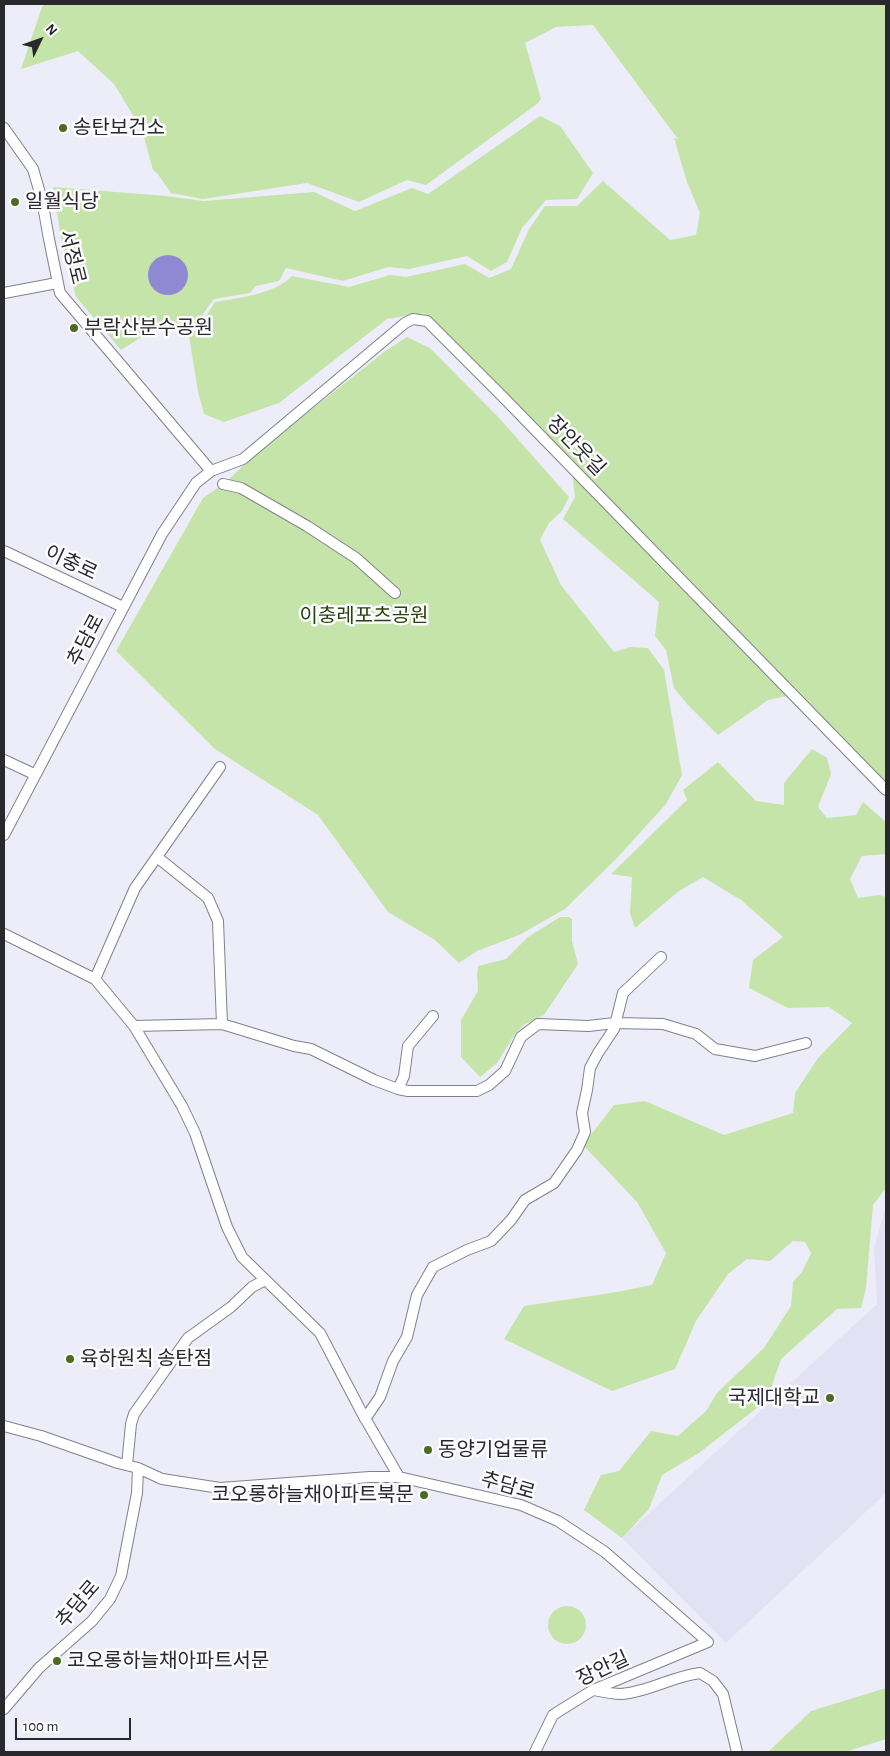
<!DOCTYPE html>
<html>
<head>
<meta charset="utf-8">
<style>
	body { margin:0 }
	#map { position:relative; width:890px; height:1756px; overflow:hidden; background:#ededf9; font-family:"Alegreya Sans",sans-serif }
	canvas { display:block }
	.frame { position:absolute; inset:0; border:5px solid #29292d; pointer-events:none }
	.north { position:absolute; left:15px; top:15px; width:50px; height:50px; -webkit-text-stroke:4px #fcfcfe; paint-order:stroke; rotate:48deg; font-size:14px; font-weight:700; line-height:20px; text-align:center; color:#29292d }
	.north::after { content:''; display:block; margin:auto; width:18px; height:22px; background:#29292d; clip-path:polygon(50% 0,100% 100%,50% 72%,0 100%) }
	.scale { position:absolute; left:15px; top:1718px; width:116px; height:22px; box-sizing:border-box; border:2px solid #29292d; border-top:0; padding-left:6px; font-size:15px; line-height:18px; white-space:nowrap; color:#29292d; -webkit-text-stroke:4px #fcfcfe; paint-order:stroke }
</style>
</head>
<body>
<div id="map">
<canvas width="890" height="1756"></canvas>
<div class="frame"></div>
<div class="north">N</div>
<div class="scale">100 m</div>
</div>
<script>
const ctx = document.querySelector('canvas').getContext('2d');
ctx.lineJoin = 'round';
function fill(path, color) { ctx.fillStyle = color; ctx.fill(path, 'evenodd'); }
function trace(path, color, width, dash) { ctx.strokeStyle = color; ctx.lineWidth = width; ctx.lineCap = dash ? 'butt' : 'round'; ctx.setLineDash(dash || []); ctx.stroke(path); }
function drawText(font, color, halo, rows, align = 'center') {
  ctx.font = font + ' "Alegreya Sans","Noto Sans KR",sans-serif'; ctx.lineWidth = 5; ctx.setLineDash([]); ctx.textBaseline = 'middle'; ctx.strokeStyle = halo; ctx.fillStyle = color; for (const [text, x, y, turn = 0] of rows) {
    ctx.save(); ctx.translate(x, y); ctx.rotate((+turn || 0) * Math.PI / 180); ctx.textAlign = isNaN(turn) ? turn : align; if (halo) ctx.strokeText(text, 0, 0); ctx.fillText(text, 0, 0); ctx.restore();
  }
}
const built = new Path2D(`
	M 886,1205 L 886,1493 L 726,1643 L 622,1538 L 877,1304 L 874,1248 Z`);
const green = new Path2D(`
	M 45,4 L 886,4 L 886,792 L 791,695 L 768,700 L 718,735 L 687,704 L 674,688 L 666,650 L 655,636 L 659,602 L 563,519 L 575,497 L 571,465 L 424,313 L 387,319 L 279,403 L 224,422 L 204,414 L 198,392 L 189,336 L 198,328 L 215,302 C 239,298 275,294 292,276 L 349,287 L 390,275 L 406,277 L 465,264 L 489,278 L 511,269 L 529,229 L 545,206 L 577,206 L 603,181 L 670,240 L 696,235 L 700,213 L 687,182 L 674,138 L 678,139 L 593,25 L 556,27 L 525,43 L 541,99 L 537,104 L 426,185 L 407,180 L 359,202 L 307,183 L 203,199 L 171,193 L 157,173 L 153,170 L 142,130 L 114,84 L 78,51 L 21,69 L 42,7 Z
	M 540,116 L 560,126 L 593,173 L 577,199 L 546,200 L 522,228 L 507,262 L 491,271 L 467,256 L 409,269 L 388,267 L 343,281 L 286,268 L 279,281 L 256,286 L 250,293 L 214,299 L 194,326 L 187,329 L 169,320 L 121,350 L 76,297 L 61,238 L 53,187 L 166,196 L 204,201 L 314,192 L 355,211 L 412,188 L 428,194 Z
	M 407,337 L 430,348 L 500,419 L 569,497 L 562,511 L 549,523 L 540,540 L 561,585 L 614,652 L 630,647 L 648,648 L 664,670 L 682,775 L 666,804 L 618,857 L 565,909 L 519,935 L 477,951 L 459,963 L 435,940 L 388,912 L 318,815 L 215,749 L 116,651 L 203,498 L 225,483 L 253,456 L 384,352 Z
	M 812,749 L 827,758 L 831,774 L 818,807 L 827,818 L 856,815 L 863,802 L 886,822 L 886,854 L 862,856 L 850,879 L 858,898 L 879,895 L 886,897 L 886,1188 L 873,1205 L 866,1288 L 861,1308 L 837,1309 L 781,1359 L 767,1400 L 699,1453 L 662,1475 L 649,1509 L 622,1538 L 584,1510 L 601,1475 L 619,1471 L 651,1431 L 678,1436 L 706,1411 L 717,1393 L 764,1348 L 791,1306 L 793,1282 L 802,1272 L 811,1253 L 805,1242 L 793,1241 L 770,1261 L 747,1259 L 728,1274 L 696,1321 L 675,1369 L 612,1391 L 504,1339 L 524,1306 L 617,1292 L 652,1285 L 666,1253 L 637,1202 L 583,1145 L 614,1105 L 645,1101 L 724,1135 L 793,1113 L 795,1093 L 818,1058 L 852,1023 L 829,1007 L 788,1008 L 749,988 L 753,960 L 783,937 L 741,900 L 703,877 L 679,891 L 635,928 L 630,913 L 632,877 L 611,874 L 687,800 L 683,790 L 718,762 L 756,801 L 784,805 L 784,783 Z
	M 560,917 L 569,917 L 572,919 L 572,941 L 578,964 L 544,1015 L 523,1025 L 513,1037 L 497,1063 L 480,1077 L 461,1057 L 461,1020 L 478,991 L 477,975 L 478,966 L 506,959 L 528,937 Z
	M548 1625a19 19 0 1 1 38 0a19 19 0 1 1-38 0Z
	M 886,1688 L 886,1739 L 845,1752 L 768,1752 L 811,1711 Z`);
const water = new Path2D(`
	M148 275a20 20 0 1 1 40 0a20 20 0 1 1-40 0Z`);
const minor = new Path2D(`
	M 4,128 L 33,169 L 42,200 L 49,239 L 60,293 L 211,471
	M 4,293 L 57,283
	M 223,484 L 241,488 L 307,526 L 356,558 L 395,593
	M 4,551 L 123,607
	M 4,760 L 34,774
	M 4,835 L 162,534 L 196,483 L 211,471 L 243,459 L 405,323 L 413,319 L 427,321 L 503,397 L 886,790
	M 4,934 L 95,979 L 134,1026 L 182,1106 L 195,1133 L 227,1227 L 242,1257 L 320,1333 L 362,1413 L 399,1477
	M 95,979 L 135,888 L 220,767
	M 222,1024 L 294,1046 L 311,1049 L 374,1080 L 398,1089 L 404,1076 L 408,1046 L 433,1016
	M 134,1026 L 222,1024 L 218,921 L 208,898 L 157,857
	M 398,1089 L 408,1091 L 477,1091 L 489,1085 L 505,1071 L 521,1037 L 538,1024 L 588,1026 L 615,1023 L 663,1024 L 696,1034 L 715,1049 L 755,1056 L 806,1043
	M 365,1419 L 380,1397 L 393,1361 L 407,1337 L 417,1295 L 433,1267 L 467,1250 L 491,1241 L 511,1220 L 525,1200 L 554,1183 L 577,1150 L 585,1132 L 582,1113 L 587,1090 L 590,1068 L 598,1053 L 614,1029 L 623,993 L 661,957
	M 4,1426 L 41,1436 L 118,1463 L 138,1468 L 162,1479 L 220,1488 L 370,1477 L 399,1477 L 521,1505 L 558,1521 L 605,1552 L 708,1642 L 593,1690 L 564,1708 L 553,1715 L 535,1752
	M 127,1465 L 131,1424 L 134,1414 L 188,1338 L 231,1307 L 252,1287 L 265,1280
	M 594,1690 C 603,1692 612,1694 621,1694 C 649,1692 673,1676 700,1673 L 713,1681 L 723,1694 L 737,1752
	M 4,1709 L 39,1668 L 92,1621 L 110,1599 L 121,1576 L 137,1493 L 138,1468`);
const markers = [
	[63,128,5,"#4a6b22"],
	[15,202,5,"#4a6b22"],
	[74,328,5,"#4a6b22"],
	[70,1359,5,"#4a6b22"],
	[830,1398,5,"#4a6b22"],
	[428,1450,5,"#4a6b22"],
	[424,1495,5,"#4a6b22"],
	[57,1661,5,"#4a6b22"]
];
const poiNames = [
	["송탄보건소",73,128],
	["일월식당",25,202],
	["부락산분수공원",84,328],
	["육하원칙 송탄점",80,1359],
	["국제대학교",820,1398,"right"],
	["동양기업물류",438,1450],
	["코오롱하늘채아파트북문",414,1495,"right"],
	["코오롱하늘채아파트서문",67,1661]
];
const streetNames = [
	["서정로",72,257,76],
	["장안웃길",576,446,46],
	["이충로",71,563,25],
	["추담로",86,640,-62],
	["추담로",508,1486,16],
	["추담로",78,1604,-49],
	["장안길",603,1669,-25]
];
const parkNames = [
	["이충레포츠공원",364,616]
];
fill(built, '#e3e2f5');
fill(green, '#c5e4a9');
fill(water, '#8f88d3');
trace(minor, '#81818c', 12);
trace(minor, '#fff', 10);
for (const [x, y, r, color] of markers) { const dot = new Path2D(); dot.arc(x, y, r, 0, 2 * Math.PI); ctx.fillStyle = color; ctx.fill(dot); trace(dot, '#fcfcfe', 2); }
drawText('20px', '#29292d', '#fcfcfe', poiNames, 'left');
drawText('20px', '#29292d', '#fcfcfe', streetNames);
drawText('20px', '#2a420b', '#fcfcfe', parkNames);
</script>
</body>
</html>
